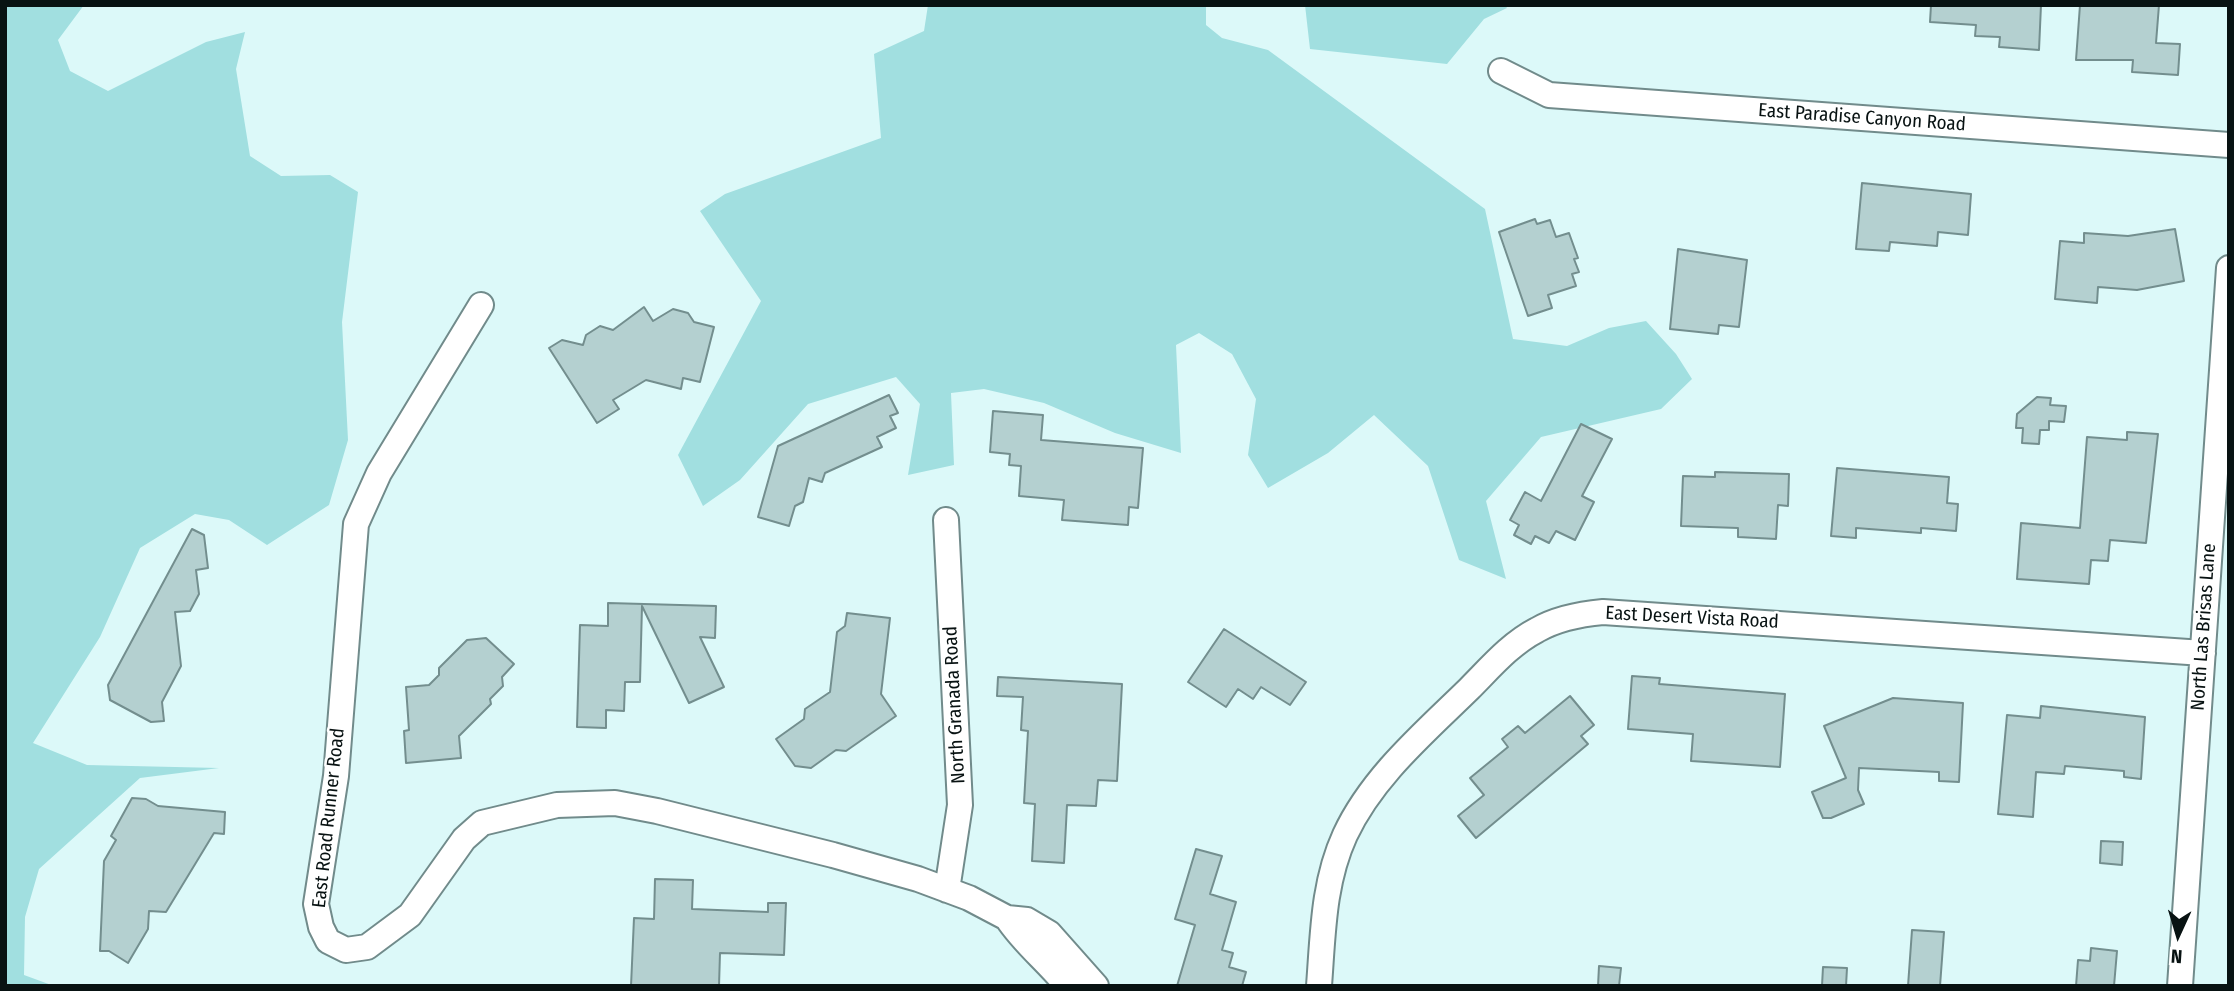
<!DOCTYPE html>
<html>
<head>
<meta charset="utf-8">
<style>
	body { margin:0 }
	#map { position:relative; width:2234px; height:991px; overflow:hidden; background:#dcf9f9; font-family:"Fira Sans Condensed",sans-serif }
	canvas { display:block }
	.frame { position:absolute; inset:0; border:7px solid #081212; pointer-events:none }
	.north { position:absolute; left:2143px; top:900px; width:70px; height:70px; -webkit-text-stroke:5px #fff; paint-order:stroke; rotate:184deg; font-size:19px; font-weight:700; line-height:28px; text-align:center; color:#081212 }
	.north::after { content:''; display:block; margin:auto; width:24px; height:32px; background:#081212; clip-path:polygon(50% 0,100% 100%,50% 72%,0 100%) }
</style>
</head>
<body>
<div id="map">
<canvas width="2234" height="991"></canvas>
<div class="frame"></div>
<div class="north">N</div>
</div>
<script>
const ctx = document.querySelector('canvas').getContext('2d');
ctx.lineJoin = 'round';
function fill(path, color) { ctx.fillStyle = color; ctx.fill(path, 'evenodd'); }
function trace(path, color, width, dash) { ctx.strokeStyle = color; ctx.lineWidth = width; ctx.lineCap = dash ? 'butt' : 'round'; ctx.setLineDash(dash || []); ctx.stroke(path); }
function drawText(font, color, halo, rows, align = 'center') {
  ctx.font = font + ' "Fira Sans Condensed",sans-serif'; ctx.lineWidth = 5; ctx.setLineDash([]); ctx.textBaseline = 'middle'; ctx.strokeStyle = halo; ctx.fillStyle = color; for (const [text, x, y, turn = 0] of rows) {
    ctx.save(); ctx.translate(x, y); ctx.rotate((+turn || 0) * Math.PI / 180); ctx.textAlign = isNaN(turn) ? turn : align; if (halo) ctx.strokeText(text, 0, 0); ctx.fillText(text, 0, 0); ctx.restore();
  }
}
const green = new Path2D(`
	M 5,5 L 84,5 L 58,40 L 70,71 L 108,91 L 206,42 L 245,32 L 236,69 L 250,156 L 281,176 L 330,175 L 358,192 L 342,322 L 348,440 L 329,505 L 267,545 L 229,520 L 195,514 L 140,548 L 100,637 L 33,743 L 87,765 L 219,768 L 140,778 L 39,869 L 25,917 L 24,975 L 54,986 L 5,986 Z
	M 928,5 L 1206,5 L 1206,25 L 1222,38 L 1268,50 L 1485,209 L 1513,339 L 1567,346 L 1609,328 L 1646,321 L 1676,354 L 1692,379 L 1661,409 L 1541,437 L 1486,501 L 1506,579 L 1459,560 L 1428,466 L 1374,415 L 1328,453 L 1268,488 L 1248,455 L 1256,399 L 1232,354 L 1199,333 L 1176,345 L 1181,453 L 1115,433 L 1044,403 L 984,389 L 951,393 L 954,465 L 908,475 L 920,404 L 896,377 L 808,404 L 740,480 L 703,506 L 678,455 L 761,301 L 700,211 L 725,194 L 881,138 L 874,54 L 924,31 Z
	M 1305,5 L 1505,5 L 1507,8 L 1484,19 L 1447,64 L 1310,49 Z`);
const building = new Path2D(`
	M 1931,5 L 2041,5 L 2039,50 L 1999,47 L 2000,37 L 1975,36 L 1976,25 L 1930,22 Z
	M 2080,5 L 2159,5 L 2156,43 L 2180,44 L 2178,75 L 2132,72 L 2133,60 L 2076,60 Z
	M 1862,183 L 1971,194 L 1968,235 L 1938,232 L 1937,246 L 1890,242 L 1889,251 L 1856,249 Z
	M 1535,219 L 1537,224 L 1550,220 L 1556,237 L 1569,233 L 1578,258 L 1574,259 L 1579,272 L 1572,274 L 1576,286 L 1548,295 L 1552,308 L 1528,316 L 1499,232 Z
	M 2175,229 L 2184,281 L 2137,290 L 2098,287 L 2097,303 L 2055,299 L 2060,241 L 2084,243 L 2084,233 L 2128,236 Z
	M 1678,249 L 1747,260 L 1739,327 L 1719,325 L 1718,334 L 1670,329 Z
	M 644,307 L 653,321 L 673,309 L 688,313 L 694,322 L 714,327 L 700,382 L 683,378 L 681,389 L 646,380 L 613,400 L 619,409 L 597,423 L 549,348 L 562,340 L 583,345 L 586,335 L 600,326 L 613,330 Z
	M 889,395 L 898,413 L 890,416 L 896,428 L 877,437 L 882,447 L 825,473 L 822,482 L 809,478 L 803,502 L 795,506 L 789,526 L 758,517 L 778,446 Z
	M 2037,397 L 2051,398 L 2050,405 L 2066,406 L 2064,422 L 2049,421 L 2049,430 L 2040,430 L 2039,444 L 2022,443 L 2023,428 L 2016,428 L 2017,414 Z
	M 993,411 L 1043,415 L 1041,440 L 1143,448 L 1138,508 L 1129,507 L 1128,525 L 1062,520 L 1064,500 L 1019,496 L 1021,466 L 1009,465 L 1010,454 L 990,452 Z
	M 1581,424 L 1612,439 L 1582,496 L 1594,502 L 1575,540 L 1556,531 L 1549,543 L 1535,536 L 1531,544 L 1514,535 L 1519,525 L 1510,520 L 1525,492 L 1541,501 Z
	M 2127,432 L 2158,434 L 2146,543 L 2110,540 L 2108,561 L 2091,560 L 2089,584 L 2017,579 L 2021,523 L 2080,528 L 2087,437 L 2127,440 Z
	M 1837,468 L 1949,477 L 1947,503 L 1958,504 L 1956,531 L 1921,528 L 1921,533 L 1856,528 L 1856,538 L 1831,536 Z
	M 1715,472 L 1789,474 L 1788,506 L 1778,505 L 1776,539 L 1738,537 L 1738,528 L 1681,526 L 1683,476 L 1715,477 Z
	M 192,529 L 204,535 L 208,568 L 196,570 L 199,594 L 190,611 L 175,612 L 181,666 L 162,702 L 164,721 L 151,722 L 110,700 L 108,685 Z
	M 608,603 L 716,606 L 715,638 L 700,637 L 724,687 L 689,703 L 642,606 L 640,682 L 625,682 L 624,711 L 606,710 L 606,728 L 577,727 L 580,625 L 608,626 Z
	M 847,613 L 890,618 L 881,694 L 896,716 L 846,751 L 836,750 L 811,768 L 795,766 L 776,739 L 804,719 L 805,709 L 830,692 L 837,632 L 845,626 Z
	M 1224,629 L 1306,682 L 1290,705 L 1261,687 L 1253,699 L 1238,689 L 1226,707 L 1188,682 Z
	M 486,638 L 514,664 L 502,677 L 503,686 L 490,699 L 491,704 L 459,736 L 461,758 L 406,763 L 404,731 L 409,730 L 406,687 L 429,685 L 439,675 L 439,668 L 467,640 Z
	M 1632,676 L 1660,678 L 1659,684 L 1785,694 L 1780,767 L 1691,761 L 1693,734 L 1628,729 Z
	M 998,677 L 1122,684 L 1117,781 L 1098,780 L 1096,806 L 1067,805 L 1064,863 L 1032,861 L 1035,804 L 1024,803 L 1028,731 L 1021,730 L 1023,697 L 997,696 Z
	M 1570,696 L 1594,725 L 1581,736 L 1588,744 L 1476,838 L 1458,816 L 1484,795 L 1470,778 L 1508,747 L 1502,739 L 1518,726 L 1525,733 Z
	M 1893,698 L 1963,703 L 1959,782 L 1939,781 L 1939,772 L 1859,768 L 1858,790 L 1864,804 L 1831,818 L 1823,818 L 1812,792 L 1846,778 L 1824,726 Z
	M 2041,706 L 2145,717 L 2141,779 L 2124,777 L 2124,771 L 2065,766 L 2064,774 L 2036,772 L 2033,817 L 1998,814 L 2007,715 L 2040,718 Z
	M 132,798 L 146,799 L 158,806 L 225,812 L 224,834 L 214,833 L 166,912 L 149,911 L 148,929 L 128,963 L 109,951 L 100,951 L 104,861 L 116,840 L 111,836 Z
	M 2101,841 L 2123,842 L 2122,865 L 2100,863 Z
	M 1196,849 L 1222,856 L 1210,894 L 1236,902 L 1222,950 L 1233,953 L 1229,967 L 1246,972 L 1242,986 L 1177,986 L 1195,925 L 1175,919 Z
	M 655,879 L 693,880 L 692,909 L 768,912 L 768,903 L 786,903 L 784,955 L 720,953 L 719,986 L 631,986 L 634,918 L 654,919 Z
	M 1912,930 L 1944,932 L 1940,986 L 1908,986 Z
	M 2091,948 L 2117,951 L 2114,986 L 2076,986 L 2078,960 L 2090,961 Z
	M 1599,966 L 1621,968 L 1619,986 L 1598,986 Z
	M 1823,967 L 1847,968 L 1846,986 L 1822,986 Z`);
const street = new Path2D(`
	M 1501,71 L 1549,95 L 2229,145
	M 481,305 L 379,473 L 356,524 L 336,776 L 316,904 L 321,927 L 328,941 L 346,950 L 367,947 L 410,915 L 464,839 L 482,823 L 557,805 L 615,803 L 657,811 L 833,855 L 918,879 L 969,898 L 1007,918 L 1027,920 L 1049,933 L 1096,986
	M 946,520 L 960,805 L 947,890
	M 1007,918 C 1023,943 1048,962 1067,986
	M 1319,986 C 1323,934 1323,883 1345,835 C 1372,777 1424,733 1469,689 C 1490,668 1510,644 1537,630 C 1556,619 1581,614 1603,612 L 2203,653
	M 2180,986 L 2229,268`);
const streetNames = [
	["East Paradise Canyon Road",1862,118,4],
	["East Desert Vista Road",1692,618,3],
	["North Las Brisas Lane",2204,627,-86],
	["North Granada Road",955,705,-93],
	["East Road Runner Road",329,818,-84]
];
fill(green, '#a1dfe0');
fill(building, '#b4d0d0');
trace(building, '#738e8e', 2);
trace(street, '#718b8b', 28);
trace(street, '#fff', 24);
drawText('19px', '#081212', '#fff', streetNames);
</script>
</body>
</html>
